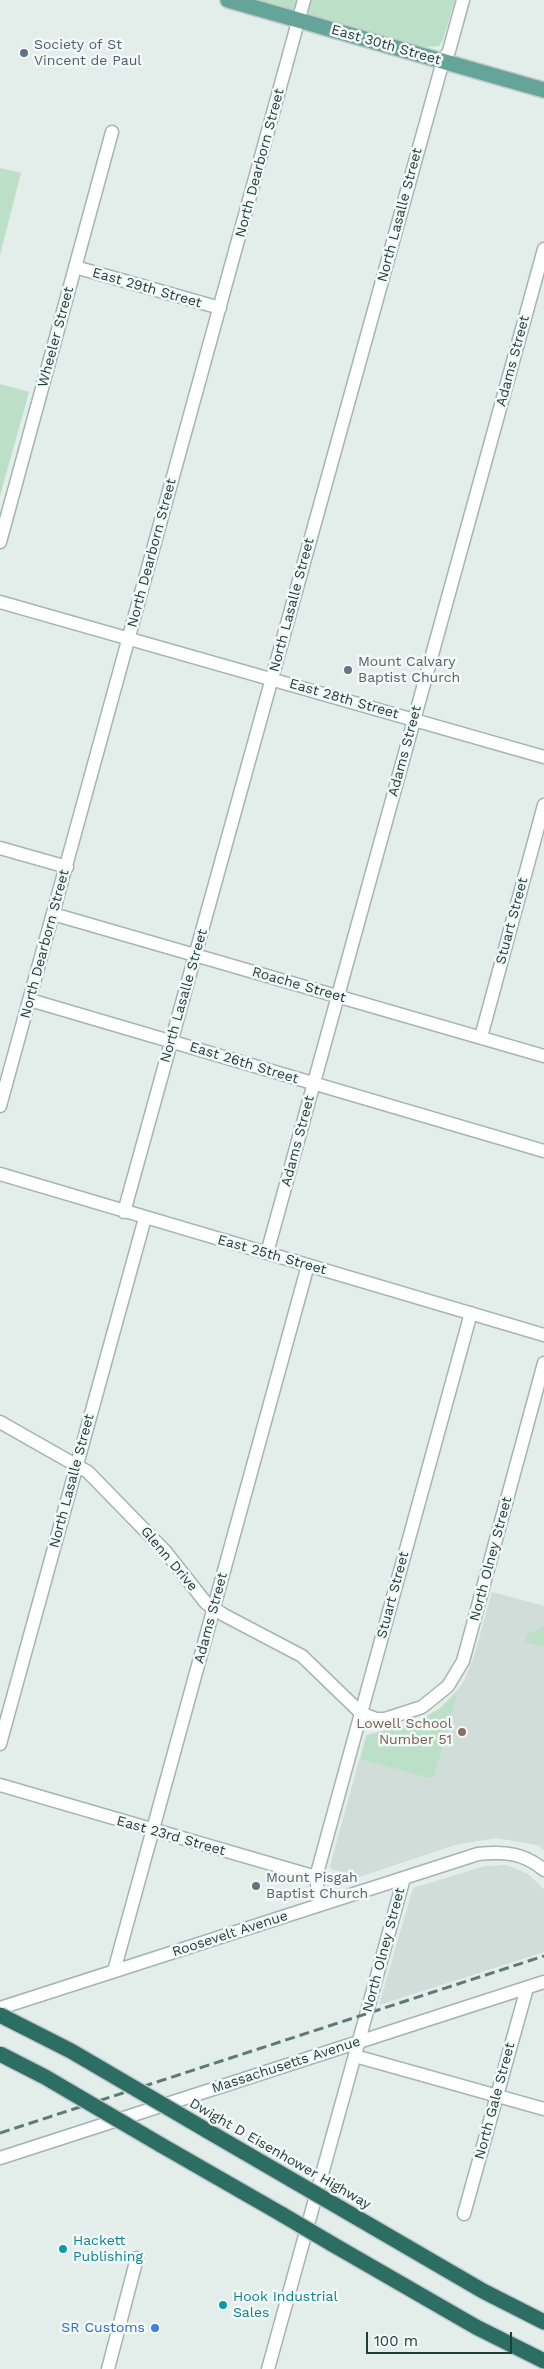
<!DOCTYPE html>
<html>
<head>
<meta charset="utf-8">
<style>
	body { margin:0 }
	#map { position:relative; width:544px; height:2369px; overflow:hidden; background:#e3ede9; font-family:"Work Sans",sans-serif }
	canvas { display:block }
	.scale { position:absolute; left:366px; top:2332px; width:146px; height:22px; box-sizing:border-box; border:2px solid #213f39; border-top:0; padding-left:6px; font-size:15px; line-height:18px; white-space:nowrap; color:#213f39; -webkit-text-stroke:4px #f3f9f7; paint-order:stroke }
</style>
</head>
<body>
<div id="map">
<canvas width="544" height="2369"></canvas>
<div class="scale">100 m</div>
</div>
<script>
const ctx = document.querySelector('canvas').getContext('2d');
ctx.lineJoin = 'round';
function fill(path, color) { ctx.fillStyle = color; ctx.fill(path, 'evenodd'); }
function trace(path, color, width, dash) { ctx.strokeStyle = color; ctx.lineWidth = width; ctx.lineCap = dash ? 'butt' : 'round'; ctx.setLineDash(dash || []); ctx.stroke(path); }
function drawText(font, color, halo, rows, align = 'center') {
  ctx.font = font + ' "Work Sans",sans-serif'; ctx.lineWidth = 5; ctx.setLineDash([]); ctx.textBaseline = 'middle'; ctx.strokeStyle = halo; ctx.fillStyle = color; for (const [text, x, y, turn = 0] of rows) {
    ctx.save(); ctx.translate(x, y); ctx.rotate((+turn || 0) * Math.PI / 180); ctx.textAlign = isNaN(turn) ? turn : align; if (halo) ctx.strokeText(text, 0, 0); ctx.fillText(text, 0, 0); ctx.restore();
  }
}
const built = new Path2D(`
	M 492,1592 L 544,1606 L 544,1851 L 539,1846 L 531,1844 L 496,1838 L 455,1845 L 359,1877 L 331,1869 L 330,1866 L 366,1735 L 417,1721 L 440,1708 L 458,1689 L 464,1681 L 474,1656 Z
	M 507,1865 L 528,1874 L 544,1889 L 544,1952 L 379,2005 L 413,1888 L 485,1866 Z`);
const green = new Path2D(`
	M 260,0 L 455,0 L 443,40 L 439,46 L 424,47 Z
	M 0,168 L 21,173 L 0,255 Z
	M 0,384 L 29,392 L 0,496 Z
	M 544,1626 L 544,1647 L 525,1642 L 528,1632 L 532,1633 Z
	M 457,1693 L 434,1776 L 430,1778 L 361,1759 L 367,1736 C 401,1728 434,1720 457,1693 Z`);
const minor = new Path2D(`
	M 75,267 L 220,308
	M 0,542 L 112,132
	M 0,602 L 544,757
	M 0,848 L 67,867
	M 53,914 L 544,1056
	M 30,1000 L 544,1151
	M 481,1037 L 544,805
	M 0,1106 L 304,0
	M 0,1174 L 544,1335
	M 124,1212 L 443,61 L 449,51 L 463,0
	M 267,1253 L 544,249
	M 0,1422 L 88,1472 L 165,1551 L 206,1603 L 224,1615 L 302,1656 L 361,1713 L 376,1719 L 385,1719 L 422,1707 L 448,1686 L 463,1661 L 544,1363
	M 0,1744 L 145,1218
	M 0,1785 L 316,1877 L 320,1905
	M 316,1877 L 471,1313
	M 114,1971 L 308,1265
	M 0,2008 L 478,1854 C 504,1851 524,1853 544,1870
	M 355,2056 L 544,2109
	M 0,2158 L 544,1982
	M 464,2214 L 527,1988
	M 108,2369 L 137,2258
	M 268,2369 L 404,1878`);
const major = new Path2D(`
	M 228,0 L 544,90`);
const highway = new Path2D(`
	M 206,2130 L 292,2180
	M 161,2145 L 283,2215
	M 342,2209 L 483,2291 L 544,2322
	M 332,2244 L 476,2327 L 544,2361`);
const rail = new Path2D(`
	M 0,2133 L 544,1956`);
const highwayBridge = new Path2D(`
	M 0,2015 L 71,2051 L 206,2130
	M 0,2054 L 45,2077 L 161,2145
	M 292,2180 L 342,2209
	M 283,2215 L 332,2244`);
const markers = [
	[24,53,5,"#5c6f8a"],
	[348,670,5,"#6b7280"],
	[462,1732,5,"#8d6e63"],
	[256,1886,5,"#6b7280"],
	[63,2249,5,"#0f9aa8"],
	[223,2305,5,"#0f9aa8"],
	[155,2328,5,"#3f7fe0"]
];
const serviceNames = [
	["Society of St",34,45],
	["Vincent de Paul",34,61]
];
const streetNames = [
	["East 30th Street",386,45,16],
	["North Dearborn Street",260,163,-75],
	["North Lasalle Street",400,215,-75],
	["East 29th Street",147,288,16],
	["Wheeler Street",56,337,-75],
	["Adams Street",513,361,-75],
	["North Dearborn Street",152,553,-75],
	["North Lasalle Street",292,605,-75],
	["East 28th Street",344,699,16],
	["Adams Street",405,751,-75],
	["Stuart Street",512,921,-75],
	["North Dearborn Street",45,944,-75],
	["Roache Street",299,985,16],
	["North Lasalle Street",184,996,-74],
	["East 26th Street",244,1063,17],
	["Adams Street",298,1141,-75],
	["East 25th Street",272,1255,16],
	["North Lasalle Street",72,1481,-75],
	["Glenn Drive",169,1559,50],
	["North Olney Street",491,1559,-75],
	["Stuart Street",393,1595,-75],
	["Adams Street",211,1618,-75],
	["East 23rd Street",171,1836,16],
	["Roosevelt Avenue",230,1934,-18],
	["North Olney Street",384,1950,-75],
	["Massachusetts Avenue",286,2065,-18],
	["North Gale Street",495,2101,-75],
	["Dwight D Eisenhower Highway",280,2154,30]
];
const worshipNames = [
	["Mount Calvary",358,662],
	["Baptist Church",358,678],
	["Mount Pisgah",266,1878],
	["Baptist Church",266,1894]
];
const educationNames = [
	["Lowell School",452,1724],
	["Number 51",452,1740]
];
const cultureNames = [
	["Hackett",73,2241],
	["Publishing",73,2257],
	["Hook Industrial",233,2297],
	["Sales",233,2313]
];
const shopNames = [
	["SR Customs",145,2328]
];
fill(built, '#d1ddd8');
fill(green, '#bbdfc7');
trace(minor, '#a5b5b1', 15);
trace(major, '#c1c9c8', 18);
trace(highway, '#c1c9c8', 18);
trace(minor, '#fff', 12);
trace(major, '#65a599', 15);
trace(highway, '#2c6d64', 15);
trace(rail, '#5c7b75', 3, [10, 5]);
trace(highwayBridge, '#c1c9c8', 18, []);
trace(highwayBridge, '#2c6d64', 15);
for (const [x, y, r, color] of markers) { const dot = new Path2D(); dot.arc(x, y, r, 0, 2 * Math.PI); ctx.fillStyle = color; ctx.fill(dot); trace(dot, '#f3f9f7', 2); }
drawText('14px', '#4e5e75', '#f3f9f7', serviceNames, 'left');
drawText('14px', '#213f39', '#f3f9f7', streetNames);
drawText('14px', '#5b616d', '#f3f9f7', worshipNames, 'left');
drawText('14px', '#785e54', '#f3f9f7', educationNames, 'right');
drawText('14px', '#0d838f', '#f3f9f7', cultureNames, 'left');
drawText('14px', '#366cbe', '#f3f9f7', shopNames, 'right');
</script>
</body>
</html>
